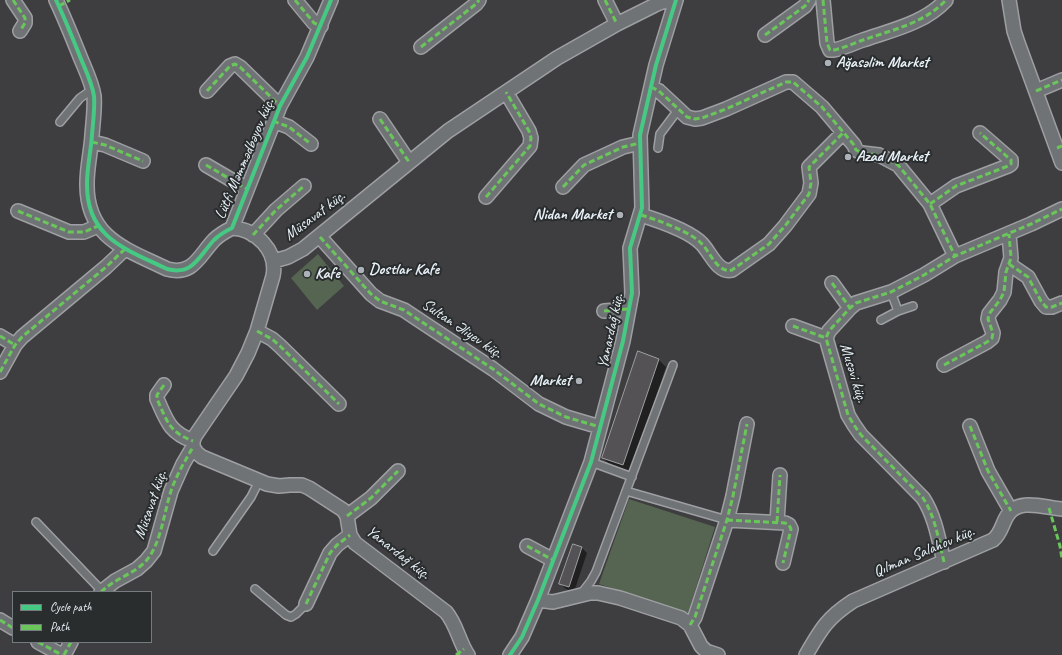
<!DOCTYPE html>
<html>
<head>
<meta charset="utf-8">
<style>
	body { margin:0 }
	#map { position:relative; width:1062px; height:655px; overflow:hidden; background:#3e3d3f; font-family:Caveat,sans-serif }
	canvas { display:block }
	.legend { position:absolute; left:12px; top:591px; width:140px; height:52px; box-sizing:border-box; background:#2a2d2e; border:1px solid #767b7f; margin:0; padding:5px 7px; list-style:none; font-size:12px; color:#e8f1f8 }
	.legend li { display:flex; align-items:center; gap:8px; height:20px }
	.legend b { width:20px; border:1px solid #767b7f }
</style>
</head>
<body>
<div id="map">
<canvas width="1062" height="655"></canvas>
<ul class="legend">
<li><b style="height:5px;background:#46c982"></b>Cycle path</li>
<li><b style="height:5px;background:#6ac65a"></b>Path</li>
</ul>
</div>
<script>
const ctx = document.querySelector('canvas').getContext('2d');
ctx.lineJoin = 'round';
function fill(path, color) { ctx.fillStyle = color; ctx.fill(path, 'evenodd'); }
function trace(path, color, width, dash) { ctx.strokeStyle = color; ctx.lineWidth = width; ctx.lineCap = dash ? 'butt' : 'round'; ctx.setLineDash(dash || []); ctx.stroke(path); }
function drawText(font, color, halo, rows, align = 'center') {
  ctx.font = font + ' Caveat,sans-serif'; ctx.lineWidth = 4; ctx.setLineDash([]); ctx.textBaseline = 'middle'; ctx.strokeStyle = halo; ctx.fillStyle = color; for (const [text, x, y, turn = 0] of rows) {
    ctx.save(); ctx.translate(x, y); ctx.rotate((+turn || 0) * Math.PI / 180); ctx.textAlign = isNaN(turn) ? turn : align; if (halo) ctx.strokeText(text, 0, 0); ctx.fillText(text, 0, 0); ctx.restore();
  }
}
const green = new Path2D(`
	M 318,254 L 344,286 L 317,310 L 291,278 Z
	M 629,499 L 715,527 L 688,613 L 599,584 Z`);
const shadow = new Path2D(`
	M 658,359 L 666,367 L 631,473 L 611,466 L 603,458 Z
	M 573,545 L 582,548 L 587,553 L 574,592 L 566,589 L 560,584 Z`);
const building = new Path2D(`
	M 638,351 L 659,359 L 623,465 L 602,458 Z
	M 573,544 L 582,547 L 569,587 L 559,584 Z`);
const service = new Path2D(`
	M 60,122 L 80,98 L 93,89
	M 658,148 L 660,134 L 678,110
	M 891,292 L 898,311
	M 881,320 L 898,311 L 913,306
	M 591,462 L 632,477
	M 626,491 L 727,520
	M 36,522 L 102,591
	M 213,551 L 251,497 L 259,481
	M 255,589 L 286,615 L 291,617 L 296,614 L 306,604
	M 581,594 L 591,581 L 596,572 L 673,365`);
const minor = new Path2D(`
	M 13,0 L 25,18 L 25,23 L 20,31
	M 56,0 C 65,19 73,39 81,59 C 86,71 92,83 94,96 C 95,108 93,122 92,135 C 91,151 87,167 87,183 C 86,238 126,249 167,269 C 193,276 199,256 214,240 C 219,235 226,231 232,228 L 280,106 L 307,57 L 331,0
	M 295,0 L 314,23 L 321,26
	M 605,0 L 617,24
	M 823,0 L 827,43 L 830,50 L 834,50 C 844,48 854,43 863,40 C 892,30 925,23 946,0
	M 1009,0 L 1014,31 L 1018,43 L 1062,163
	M 765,35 L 805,6 L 809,0
	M 421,47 L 476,4 L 479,0
	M 651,87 L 659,91 L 687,117 L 695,119 L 702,118 L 726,109 L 786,82 L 793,82 L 822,107 L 854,145 L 856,150 L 862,153 L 879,155 L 898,165 L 930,204 L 955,256
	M 207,91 L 230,66 L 235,64 L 240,67 L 280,106
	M 1036,91 L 1062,80
	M 380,119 L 409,162
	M 273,121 L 289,127 L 311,144
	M 92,142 L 105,145 L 143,161
	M 206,165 L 247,189
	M 563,187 L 584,165 L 623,147 L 640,143
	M 486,197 L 530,146 L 531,138 L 529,131 L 506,92
	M 930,204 L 956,186 L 1008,166 L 1011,164 L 1011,160 L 980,133
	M 18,211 L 69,232 L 84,232 L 98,226
	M 641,215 C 657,220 690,231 702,244 C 710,252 718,274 732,270 L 769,244 L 785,226 L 809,194 L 811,183 L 809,167 L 843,133
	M 253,235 L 276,210 L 304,186
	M 320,237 L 371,294 L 380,301 L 404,310 L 422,322 L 493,369 L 539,404 L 566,417 L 600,427
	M 274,261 L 288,257 L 303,249 L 448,131 L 557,58 L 617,24 L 655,5 L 662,2 L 676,0
	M 1009,264 L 1028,277 L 1041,301 L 1046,307 L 1052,307 L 1062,303
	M 832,283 L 850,308
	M 604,311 L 629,309
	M 793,326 L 826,338
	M 257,331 L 272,339 L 280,346 L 339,404
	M 0,336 L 15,345
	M 944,365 L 987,342 L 992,338 L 993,333 L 988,319 L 989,314 L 1000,300 L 1004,292 L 1006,272 L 1011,258 L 1009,234
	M 0,372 L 15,345 L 22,337 L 106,267 L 125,249
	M 164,385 L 157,395 L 157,399 C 167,421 169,432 193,441
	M 970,426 L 988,471 L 1011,511
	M 193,447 L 197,453 L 202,457 L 267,484 L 279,486 L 290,485 L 302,485 L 309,488 L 343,510 L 347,516 L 350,535 L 355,543 L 446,612 C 457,625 459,642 468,655
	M 347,516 L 371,498 L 398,471
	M 727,520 L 785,523 L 789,525 L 791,529 L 783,563
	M 777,522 L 780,475
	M 527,546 L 553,560
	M 944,562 C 939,541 935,516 923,498 L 861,435 L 854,425 L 848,415 L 826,338 L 829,331 L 850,308 L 856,303 L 891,292 L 924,275 L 955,256 L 1031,224 L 1062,209
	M 101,592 L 115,581 L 137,569 L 146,561 L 154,551 L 171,491 L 183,464 L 193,447 L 193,441 L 195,436 L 236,376 L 248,353 L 257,331 L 273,276 C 278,251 256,229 232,228
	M 538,600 L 553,602 L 590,593 L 598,593 L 620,598 L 681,618 L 690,625 L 701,646 L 706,651 L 718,655
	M 306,604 L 330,553 L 337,545 L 350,535
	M 0,620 L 13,628
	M 690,625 L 695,617 L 727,520 L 733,496 L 747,424
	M 38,642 L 62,655
	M 64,655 L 71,642
	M 510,655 L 522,637 L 538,600 L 591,462 L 623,341 L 632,293 L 630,248 L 642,208 L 640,135 L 656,65 L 676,0
	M 806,655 C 821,629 827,618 853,601 L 993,540 C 1001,534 1002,524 1007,516 C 1018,497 1045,508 1062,509`);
const quiet = new Path2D(`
	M 13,0 L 25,18 L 25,23 L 20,31
	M 295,0 L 314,23 L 321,26
	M 605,0 L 617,24
	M 823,0 L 827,43 L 830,50 L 834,50 C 844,48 854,43 863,40 C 892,30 925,23 946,0
	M 59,6 L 70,0
	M 765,35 L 805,6 L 809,0
	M 421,47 L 476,4 L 479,0
	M 651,87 L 659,91 L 687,117 L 695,119 L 702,118 L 726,109 L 786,82 L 793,82 L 822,107 L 854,145 L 856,150 L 862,153 L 879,155 L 898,165 L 930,204 L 955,256
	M 207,91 L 230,66 L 235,64 L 240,67 L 280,106
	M 1036,91 L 1062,80
	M 380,119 L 409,162
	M 273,121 L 289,127 L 311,144
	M 92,142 L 105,145 L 143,161
	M 1057,148 L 1062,146
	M 206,165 L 247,189
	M 563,187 L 584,165 L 623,147 L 640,143
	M 486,197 L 530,146 L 531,138 L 529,131 L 506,92
	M 930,204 L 956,186 L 1008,166 L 1011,164 L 1011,160 L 980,133
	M 18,211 L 69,232 L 84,232 L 98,226
	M 641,215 C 657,220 690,231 702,244 C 710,252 718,274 732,270 L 769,244 L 785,226 L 809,194 L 811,183 L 809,167 L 843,133
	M 253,235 L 276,210 L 304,186
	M 320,237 L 371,294 L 380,301 L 404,310 L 422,322 L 493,369 L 539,404 L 566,417 L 600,427
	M 1009,264 L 1028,277 L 1041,301 L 1046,307 L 1052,307 L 1062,303
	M 832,283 L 850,308
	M 604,311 L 629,309
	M 793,326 L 826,338
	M 257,331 L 272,339 L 280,346 L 339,404
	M 0,336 L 15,345
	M 944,365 L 987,342 L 992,338 L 993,333 L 988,319 L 989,314 L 1000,300 L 1004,292 L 1006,272 L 1011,258 L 1009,234
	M 0,372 L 15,345 L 22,337 L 106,267 L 125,249
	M 164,385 L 157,395 L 157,399 C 167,421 169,432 193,441
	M 970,426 L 988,471 L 1011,511
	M 1049,508 L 1060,546 L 1062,559
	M 347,516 L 371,498 L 398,471
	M 727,520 L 785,523 L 789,525 L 791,529 L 783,563
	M 777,522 L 780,475
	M 527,546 L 553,560
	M 944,562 C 939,541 935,516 923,498 L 861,435 L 854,425 L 848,415 L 826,338 L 829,331 L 850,308 L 856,303 L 891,292 L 924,275 L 955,256 L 1031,224 L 1062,209
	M 101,592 C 114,579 134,574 146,561 C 161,544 164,512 171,491 C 176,476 185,461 193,447
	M 306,604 L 330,553 L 337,545 L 350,535
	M 0,620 L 13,628
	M 690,625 L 695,617 L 727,520 L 733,496 L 747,424
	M 38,642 L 62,655
	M 64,655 L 71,642
	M 456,655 L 464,649`);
const cycleway = new Path2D(`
	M 56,0 C 65,19 73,39 81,59 C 86,71 92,83 94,96 C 95,108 93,122 92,135 C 91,151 87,167 87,183 C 86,238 126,249 167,269 C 193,276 199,256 214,240 C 219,235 226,231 232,228 L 280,106 L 307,57 L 331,0
	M 510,655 L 522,637 L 538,600 L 591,462 L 623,341 L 632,293 L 630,248 L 642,208 L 640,135 L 656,65 L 676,0`);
const markers = [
	[828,63,4,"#acb2b7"],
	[848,157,4,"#acb2b7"],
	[620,215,4,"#acb2b7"],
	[361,270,4,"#acb2b7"],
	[307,274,4,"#acb2b7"],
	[579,381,4,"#acb2b7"]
];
const poiNames = [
	["Ağasəlim Market",836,63],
	["Azad Market",856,157],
	["Nidan Market",612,215,"right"],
	["Dostlar Kafe",369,270],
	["Kafe",315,274],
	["Market",571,381,"right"]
];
const streetNames = [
	["Lütfi Məmmədbəyov küç.",245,159,-67],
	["Müsavat küç.",315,216,-37],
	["Sultan Əliyev küç.",462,329,34],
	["Yanardağ küç.",611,331,-78],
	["Musəvi küç.",853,373,73],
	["Müsavat küç.",151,505,-71],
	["Qılman Salahov küç.",924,552,-23],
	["Yanardağ küç.",398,553,38]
];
fill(green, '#566552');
fill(shadow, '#0007');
fill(building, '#555255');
trace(building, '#9e9fa2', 1);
trace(service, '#9e9fa2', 10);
trace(minor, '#9e9fa2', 16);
trace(service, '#6f7376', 7);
trace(minor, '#6f7376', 13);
trace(quiet, '#6ac65a', 3, [6, 3]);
trace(cycleway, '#46c982', 4);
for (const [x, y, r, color] of markers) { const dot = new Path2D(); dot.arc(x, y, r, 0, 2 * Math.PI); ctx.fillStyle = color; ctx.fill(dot); trace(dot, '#2a2d2e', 1.5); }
drawText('bold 16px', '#e8f1f8', '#2a2d2e', poiNames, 'left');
drawText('16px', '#e8f1f8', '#2a2d2e', streetNames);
</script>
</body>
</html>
